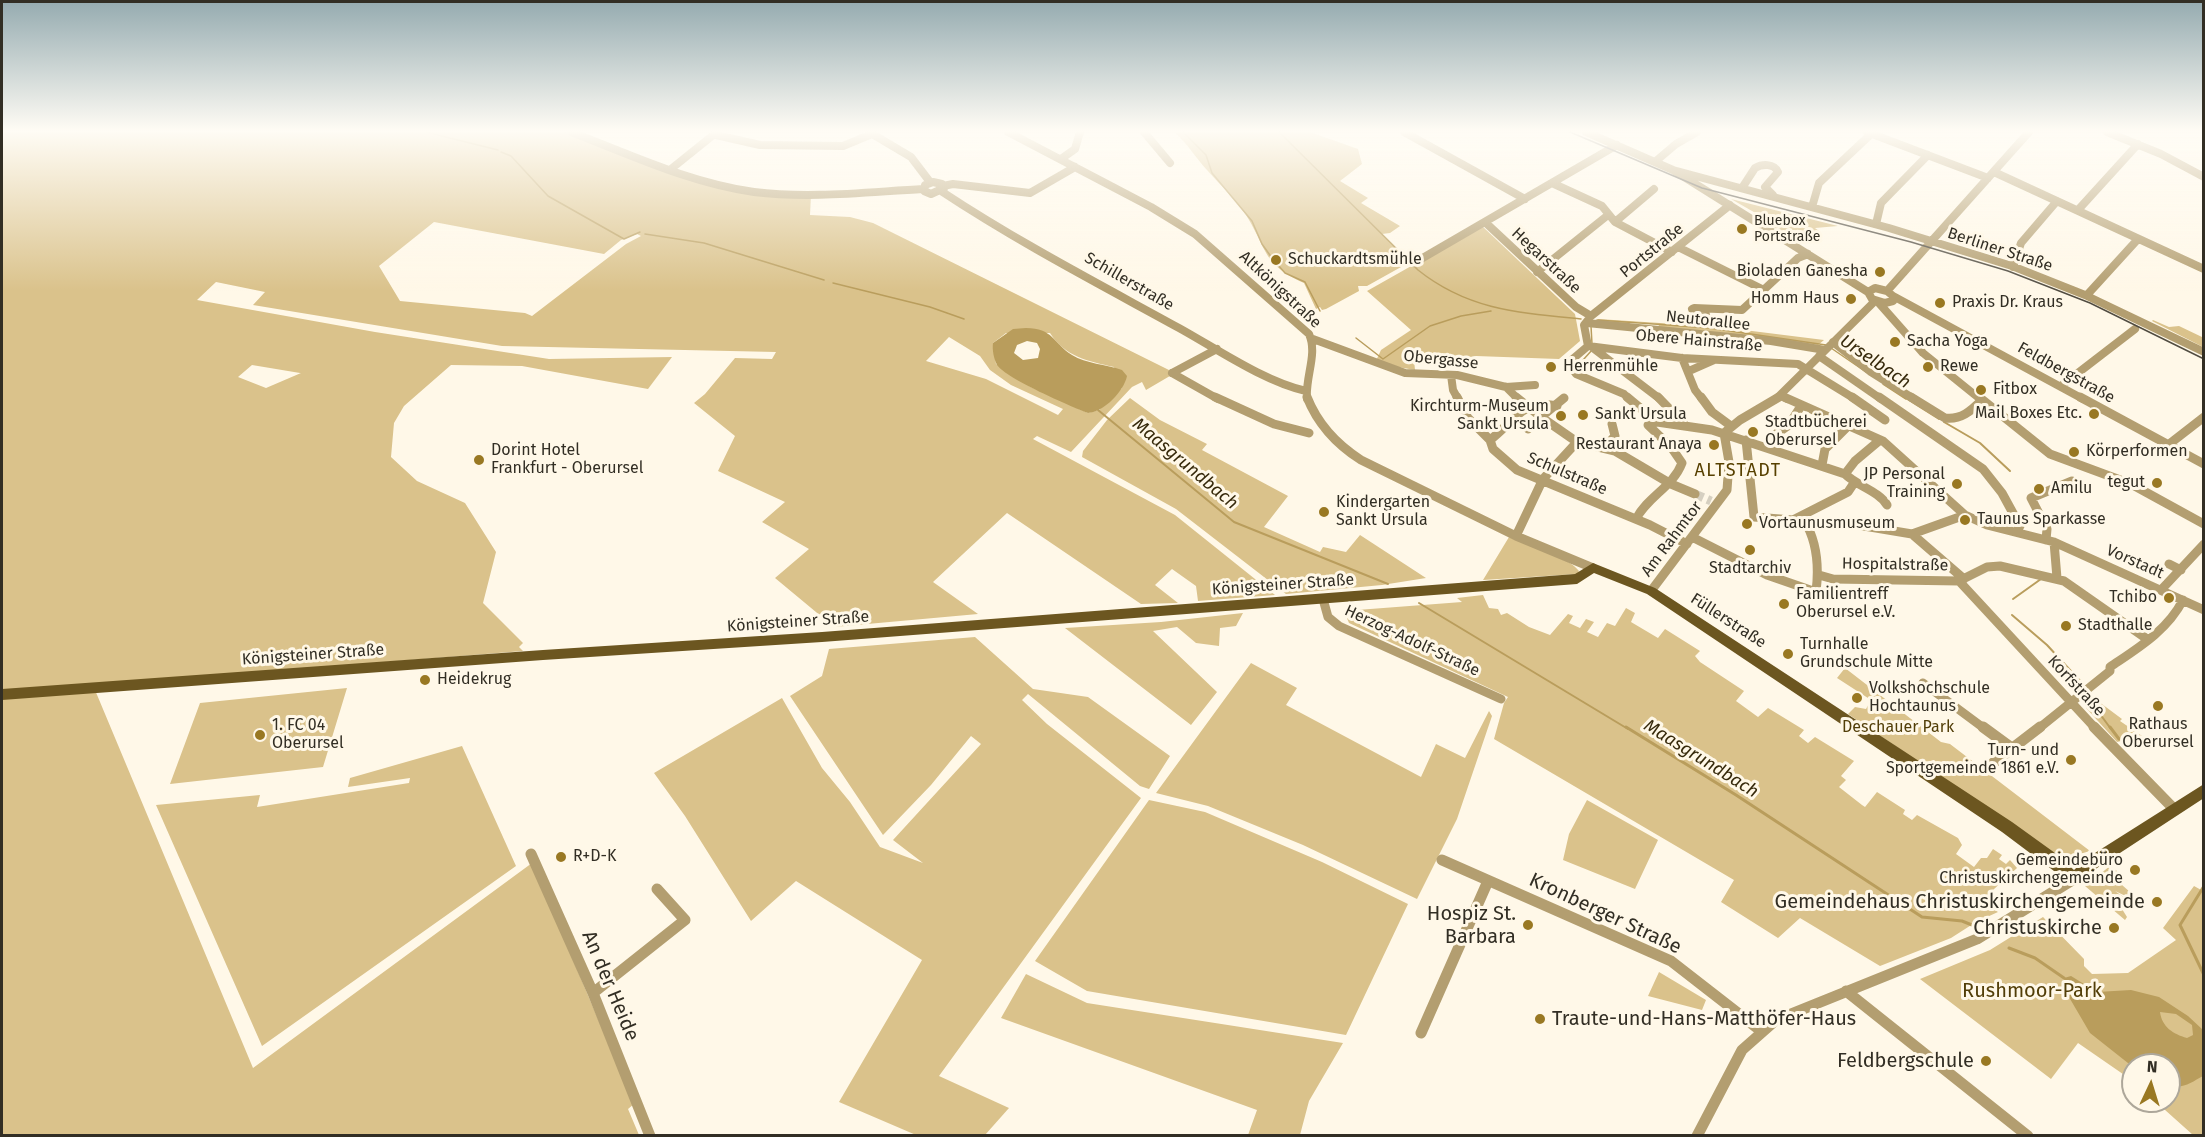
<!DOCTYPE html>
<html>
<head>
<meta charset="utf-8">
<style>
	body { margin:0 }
	#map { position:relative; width:2205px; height:1137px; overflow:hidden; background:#fff8e8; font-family:"Fira Sans",sans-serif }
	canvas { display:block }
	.frame { position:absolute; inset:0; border:3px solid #322e24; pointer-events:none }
	.north { position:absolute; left:2121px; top:1053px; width:60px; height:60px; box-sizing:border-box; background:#fff8e8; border:2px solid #ada79a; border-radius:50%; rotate:4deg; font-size:16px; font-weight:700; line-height:24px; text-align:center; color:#322e24 }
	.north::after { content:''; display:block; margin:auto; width:21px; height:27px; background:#997822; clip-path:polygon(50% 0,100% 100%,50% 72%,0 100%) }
</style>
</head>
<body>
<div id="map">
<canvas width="2205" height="1137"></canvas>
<div class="frame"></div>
<div class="north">N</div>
</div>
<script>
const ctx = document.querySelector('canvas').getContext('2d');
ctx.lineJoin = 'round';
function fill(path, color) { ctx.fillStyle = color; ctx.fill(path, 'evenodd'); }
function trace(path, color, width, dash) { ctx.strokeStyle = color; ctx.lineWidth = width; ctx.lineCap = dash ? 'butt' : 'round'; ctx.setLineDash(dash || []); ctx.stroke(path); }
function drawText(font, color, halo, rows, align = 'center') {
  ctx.font = font + ' "Fira Sans",sans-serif'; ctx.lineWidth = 6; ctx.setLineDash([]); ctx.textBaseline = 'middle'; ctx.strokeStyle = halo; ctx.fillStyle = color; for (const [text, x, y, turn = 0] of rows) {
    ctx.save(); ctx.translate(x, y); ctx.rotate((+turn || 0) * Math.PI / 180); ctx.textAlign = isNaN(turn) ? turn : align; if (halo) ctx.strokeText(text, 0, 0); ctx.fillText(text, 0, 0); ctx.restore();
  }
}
const green = new Path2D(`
	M 2,132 L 565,132 L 714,186 L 811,195 L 810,215 L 850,217 L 873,223 L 1175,373 L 1146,390 L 1142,382 L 1132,387 L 1071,452 L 1037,436 L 1033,439 L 1175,515 L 1275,595 L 1198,601 L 1196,586 L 1172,569 L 1155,585 L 1178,603 L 1141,604 L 1007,513 L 933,582 L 978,614 L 834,627 L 775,578 L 809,549 L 762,522 L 785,502 L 718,471 L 735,436 L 694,403 L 705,394 L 735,358 L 772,359 L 776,352 L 502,346 L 253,305 L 265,292 L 216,282 L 197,300 L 375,332 L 549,359 L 672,357 L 648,389 L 522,366 L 451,365 L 404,406 L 394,423 L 391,457 L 417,481 L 465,503 L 496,552 L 483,603 L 523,643 L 519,647 L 523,651 L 86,686 L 95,690 L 253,1068 L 532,863 L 634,1104 L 628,1109 L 639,1135 L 2,1135 ZM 434,222 L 604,254 L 621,240 L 637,234 L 641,236 L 626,244 L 532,316 L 525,313 L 400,301 L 379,266 ZM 1006,333 L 1050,333 C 1065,357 1088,361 1114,367 L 1122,388 L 1099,410 L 1088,413 L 1031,387 L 996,364 L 993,343 ZM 949,337 L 980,356 L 990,370 L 1011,385 L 1063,409 L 1058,415 L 986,379 L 926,361 ZM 252,365 L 300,373 L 301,373 L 266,388 L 238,377 Z
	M 1174,132 L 1310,132 L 1358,149 L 1362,164 L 1340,181 L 1368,198 L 1361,203 L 1400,226 L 1390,233 L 1382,234 L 1410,262 L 1367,286 L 1358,286 L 1359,291 L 1326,309 L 1322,310 L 1320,307 L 1316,309 L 1304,283 C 1262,264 1268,250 1246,215 C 1235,198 1220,185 1207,170 C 1195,157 1188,144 1174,132 Z
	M 1731,199 L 1838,226 L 1815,228 L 1819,231 L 1786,234 L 1769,225 L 1771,223 L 1762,217 L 1756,217 L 1759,215 Z
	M 1482,226 L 1575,314 L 1580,341 L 1559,359 L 1476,356 L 1452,360 L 1426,356 L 1414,360 L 1415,370 L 1375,363 L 1381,350 L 1411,330 L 1367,291 Z
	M 1598,319 L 1691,325 L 1710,323 L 1712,326 L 1824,340 L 1818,345 L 1660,328 L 1658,324 L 1630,322 L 1630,325 L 1597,322 Z
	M 2153,320 L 2169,327 L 2179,326 L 2202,337 L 2203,336 L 2203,347 L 2152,321 Z
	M 1130,398 L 1160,420 L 1207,444 L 1202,450 L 1288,496 L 1264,527 L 1320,552 L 1323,547 L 1346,552 L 1360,535 L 1426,578 L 1382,585 L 1286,594 L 1176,509 L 1082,457 L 1083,451 L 1107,420 Z
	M 1509,537 C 1526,544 1569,557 1579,571 L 1577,574 L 1483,580 Z
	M 1483,595 L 1489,608 L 1498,609 L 1501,615 L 1507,613 L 1529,627 L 1550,635 L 1568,614 L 1573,616 L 1569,623 L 1580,628 L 1586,619 L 1594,622 L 1587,632 L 1598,637 L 1607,623 L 1615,626 L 1626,608 L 1635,613 L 1631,622 L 1658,638 L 1665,629 L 1700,651 L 1695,656 L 1700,662 L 1744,691 L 1736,701 L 1758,717 L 1768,708 L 1804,730 L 1799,736 L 1808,743 L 1815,737 L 1854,761 L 1841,776 L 1846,780 L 1839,787 L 1862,805 L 1865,807 L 1877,792 L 1905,810 L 1903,814 L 1912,820 L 1917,815 L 1958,838 L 1962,845 L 1956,854 L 1974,867 L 1981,858 L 1987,858 L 1993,849 L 2002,855 L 1999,859 L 2006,864 L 2010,860 L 2017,868 L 1981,901 L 1998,912 L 1976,922 L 1951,938 L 1880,966 L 1800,918 L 1778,938 L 1721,902 L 1734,880 L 1494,739 L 1504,703 L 1508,697 L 1349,623 L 1344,611 L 1462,602 L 1457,598 Z
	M 1243,613 L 1236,626 L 1220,628 L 1219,646 L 1196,643 L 1177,627 L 1153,631 L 1217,692 L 1191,725 L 1065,628 L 1161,622 Z
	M 975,637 L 1033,689 L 1088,697 L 1170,756 L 1149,789 L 1140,786 L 1028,694 L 1022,700 L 1047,724 L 1141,798 L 939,1076 L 1009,1108 L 985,1135 L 916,1135 L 839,1102 L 922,960 L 796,881 L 751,921 L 685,816 L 654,773 L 782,698 L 822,768 L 850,802 L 880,847 L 923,863 L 893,840 L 981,744 L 971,736 L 931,785 L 883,835 L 790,696 L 822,676 L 829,649 Z
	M 1251,663 L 1297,688 L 1286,705 L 1421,777 L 1436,744 L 1465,758 L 1489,711 L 1492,716 L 1457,819 L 1417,899 L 1303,845 L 1208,806 L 1156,793 Z
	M 1845,668 L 1941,742 L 1950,744 L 2090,851 L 2073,856 L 2052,852 L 1848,714 L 1855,707 L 1866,709 L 1871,700 L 1837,678 Z
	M 347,688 L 323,767 L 170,784 L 200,703 Z
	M 2087,693 L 2122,719 L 2120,721 L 2142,736 L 2117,742 L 2087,709 L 2082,700 Z
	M 462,746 L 516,866 L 262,1046 L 156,805 L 260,795 L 257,807 L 409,783 L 410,778 L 348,787 L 350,778 Z
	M 1149,800 L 1205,812 L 1322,862 L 1408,904 L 1346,1035 L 1087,991 L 1035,961 Z
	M 1587,800 L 1658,840 L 1635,889 L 1563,860 L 1569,834 Z
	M 2110,866 L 2117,871 L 2114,878 L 2130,892 L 2130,898 L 2115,891 L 2132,903 L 2130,909 L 2122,909 L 2127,917 L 2125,920 L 2085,886 Z
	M 2194,886 L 2203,891 L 2203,1135 L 2193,1135 L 2155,1101 L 2169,1101 L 2169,1065 L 2133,1065 L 2133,1081 L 2078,1043 L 2051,1079 L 1920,979 L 1990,950 L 2043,917 L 2084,959 L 2084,966 L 2092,974 L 2128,973 L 2176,940 L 2163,928 Z
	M 1659,972 L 1706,1000 L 1702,1010 L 1648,996 Z
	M 1026,974 L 1087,1003 L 1343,1043 L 1309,1101 L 1300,1135 L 1248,1135 L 1257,1110 L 1001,1018 Z`);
const water = new Path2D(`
	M 1026,328 C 1053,328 1053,343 1072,355 C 1086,364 1106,364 1122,370 L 1127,376 C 1124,391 1104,412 1088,413 C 1070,406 1007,379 997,365 C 994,359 992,350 993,343 L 1013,329 ZM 1027,341 L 1037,343 L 1040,349 L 1038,358 L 1023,360 L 1014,353 L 1017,345 Z
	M 2071,976 L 2097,992 L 2131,990 L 2159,997 L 2188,1016 L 2203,1030 L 2203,1076 C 2192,1082 2182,1090 2169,1085 L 2169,1065 L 2133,1065 L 2133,1067 L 2090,1033 L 2066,992 L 2064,978 ZM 2160,1012 L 2176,1014 L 2192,1025 L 2193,1035 L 2187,1038 C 2173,1034 2162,1027 2160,1012 Z`);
const streamFar2 = new Path2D(`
	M 426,132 L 498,150
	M 1183,132 L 1206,155 L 1212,173 L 1252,221 L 1262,244 L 1272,258 L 1285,273 L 1305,282 L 1320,311
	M 1279,132 L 1418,270 C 1468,310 1519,313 1581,319
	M 501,152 L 511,156 L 548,196 L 624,239 L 640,232
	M 645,234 L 704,243 L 824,280
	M 833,283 L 930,307 L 964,319
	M 1597,320 L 1710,328 L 1826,345
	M 1591,326 L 1592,344
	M 1356,338 L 1383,359 L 1430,326 L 1461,316 L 1491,311
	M 1831,348 L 1866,372
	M 1575,369 L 1592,350
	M 1883,384 L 1906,399`);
const streamFar1 = new Path2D(`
	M 1904,397 L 1939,419
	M 1098,410 L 1234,522 L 1388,584
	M 1944,422 L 1980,443 L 2010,471
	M 2013,599 L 2041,579
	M 1419,603 L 1628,729
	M 2012,615 L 2047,645 L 2082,683
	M 2097,710 L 2111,729`);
const stream = new Path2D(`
	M 1626,727 L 1736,795 L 1922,917 L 1962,921 L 1972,925
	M 2110,727 L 2119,739
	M 2204,886 L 2180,925 L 2204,975
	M 2009,948 L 2035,958 L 2064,978`);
const minorTunnel = new Path2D(`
	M 1695,494 L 1711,501`);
const minorFar2 = new Path2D(`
	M 571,132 C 631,155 690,183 754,192 C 810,199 867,192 923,189
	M 869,132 L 911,157 L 930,182
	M 1008,132 L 1151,207 L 1195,234 L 1309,334 C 1318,354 1305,377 1307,399
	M 1144,132 L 1170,163
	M 1404,132 L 1525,199
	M 1586,132 L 1673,170 L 1868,292
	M 1867,132 L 1988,178
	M 2107,132 L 2161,154 L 2204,177
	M 716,135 L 760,145 L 843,146 L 872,134
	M 1061,159 L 1075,149 L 1080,132
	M 1656,161 L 1676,144 L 1697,132
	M 671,169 L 717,132
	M 1673,170 L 1889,228 L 2012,266 L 2085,295 L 2204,352
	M 1994,172 L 2204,269
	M 933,182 L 942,184 L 944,188 L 931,194 L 924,191 L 925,185 Z
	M 1552,183 L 1602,206 L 1615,222 L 1672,252
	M 943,186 L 953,184 L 1030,193 L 1075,167
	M 1742,188 L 1755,168 C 1762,164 1774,163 1778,172 L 1765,187 L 1773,195
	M 941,191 C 1018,242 1099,284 1179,328 C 1217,349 1265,382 1306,391
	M 1812,207 L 1819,183 L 1871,134
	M 2078,210 L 2138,144
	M 1615,222 L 1654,189
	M 1486,223 L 1576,307 L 1591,316
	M 1876,224 L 1881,203 L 1928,155
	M 1678,247 L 1764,290
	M 1414,263 L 1617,145
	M 2013,267 L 2021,243 L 2057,201
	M 1537,272 L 1608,215
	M 1875,288 L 1887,291 L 1893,296 L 1893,301 L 1885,303 L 1872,299 L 1868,292 Z
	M 1887,291 L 2029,132
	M 2087,295 L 2138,239
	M 1893,296 L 2083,399
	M 1878,302 L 1923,353 L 1980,399
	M 1704,309 L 1708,321 L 1697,320 L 1692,309 L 1694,308 L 1742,310 L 1798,258 L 1808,254
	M 1591,316 L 1730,205
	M 1588,320 L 1584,325 L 1588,346
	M 1587,323 L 1771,341 L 1825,350
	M 1313,339 L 1405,373 L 1457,375 L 1506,387 L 1535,385
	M 1833,342 L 1871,372 L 1914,399
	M 1588,346 L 1568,363 L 1576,374 L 1624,394 L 1629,399
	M 1588,346 L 1682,358 L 1798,364 L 1855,399
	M 1593,348 L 1660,399
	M 1819,356 L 1881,399
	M 1682,358 L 1695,390 L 1702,399
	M 1689,371 L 1714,360
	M 1172,373 L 1218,399
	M 1172,373 L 1217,349
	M 1451,375 L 1453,390 L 1458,399
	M 2061,386 L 2135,329
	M 1506,387 L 1518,399
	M 1781,396 L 1787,399
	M 1776,399 L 1875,301`);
const minorFar1 = new Path2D(`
	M 1215,397 L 1274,424 L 1309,433
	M 1307,397 C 1318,425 1336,444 1361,460 L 1516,536 L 1593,568
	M 1457,397 L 1468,418 L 1490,440 L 1493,449 L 1517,470 L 1650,525 L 1687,544
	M 1516,397 L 1541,417 L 1564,398
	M 1627,397 L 1657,422 L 1712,430 L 1845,474 C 1857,486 1879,491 1887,505
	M 1658,397 L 1685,425
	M 1701,397 L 1712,412 L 1731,426
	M 1784,397 L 1883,441 L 1965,515 L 1987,525 L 2054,542 L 2204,610
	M 1852,397 L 1885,420
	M 1879,397 L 1983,469 L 2002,493 L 2020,526 L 2017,531
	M 1911,397 L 1945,418 C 1961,420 1971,411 1982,400
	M 1979,397 L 2050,454 L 2131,484 L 2204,524
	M 2080,397 L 2204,464
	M 1528,429 L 1541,417 L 1577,442 L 1615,451 L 1671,484 L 1695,494
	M 1724,433 L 1740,420 L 1779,397
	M 1776,434 L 1789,425 L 1801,406
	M 1490,440 C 1514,422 1522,398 1557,406
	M 1746,440 L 1754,517 L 1858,525 L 1912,534 L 1965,515
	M 2168,445 L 2204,417
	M 1604,448 L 1615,436 L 1612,424
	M 1822,465 L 1825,449 L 1849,425
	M 1845,474 L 1855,461 L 1880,440
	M 1636,519 C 1648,496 1673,487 1682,463 L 1671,447 L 1648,425 L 1657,422
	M 1793,520 L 1848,492 L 1854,483
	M 1912,534 L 1964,579
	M 1516,536 L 1543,479 L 1577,442
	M 1692,537 L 1767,575 L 1816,592 C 1819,568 1817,541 1804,520
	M 2046,540 L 2047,529 L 2031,498 L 2072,481
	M 2054,542 L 2057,578
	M 2169,564 L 2181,570
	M 1819,575 L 1833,579 L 1959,581 L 1987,567 L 2000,566 L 2064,581 L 2147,639
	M 1959,581 L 2096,729
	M 2161,590 L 2204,544
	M 1651,591 L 1727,490 L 1729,462 L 1724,433
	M 1323,599 L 1328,617 L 1339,626 L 1501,699
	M 1923,683 L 1985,729
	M 2038,729 L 2110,671 L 2110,667 C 2138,648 2167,631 2183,600`);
const minor = new Path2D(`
	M 1983,727 L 2013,749
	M 2094,727 L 2174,809
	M 1984,770 L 2040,727
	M 531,854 L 593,993 L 650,1136
	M 1442,860 L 1671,961 L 1761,1031
	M 1846,991 L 2028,1136
	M 593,993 L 685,920 L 657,889
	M 1421,1033 L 1488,881
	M 1697,1136 L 1742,1050 L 1776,1020 L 1977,939 L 2074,879`);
const major = new Path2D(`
	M 1593,563 L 1655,588 L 2012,822 L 2055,853 L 2074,870 L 2087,858 L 2204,784 L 2204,798 L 2097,868 L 2079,884 L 2074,886 L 2002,832 L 1647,594 L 1594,573 L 1577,584 L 822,642 L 543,660 L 2,700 L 2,689 L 543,650 L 822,632 L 1575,574 Z`);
const tram = new Path2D(`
	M 1570,132 L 1702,188 L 1911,242 L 2008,271 L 2090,303 L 2204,359`);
const markers = [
	[1742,229,6,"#997822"],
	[1276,260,6,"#997822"],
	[1880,272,6,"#997822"],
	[1851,299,6,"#997822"],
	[1940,303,6,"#997822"],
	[1895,342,6,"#997822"],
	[1551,367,6,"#997822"],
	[1928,367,6,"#997822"],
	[1981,390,6,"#997822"],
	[2094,414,6,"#997822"],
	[1583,415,6,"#997822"],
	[1561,416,6,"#997822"],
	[1753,432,6,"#997822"],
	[1714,445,6,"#997822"],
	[2074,452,6,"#997822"],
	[479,460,6,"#997822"],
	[2157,483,6,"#997822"],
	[1957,484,6,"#997822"],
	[2039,489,6,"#997822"],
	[1324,512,6,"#997822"],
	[1965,520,6,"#997822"],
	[1747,524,6,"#997822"],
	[1750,550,6,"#997822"],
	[2169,598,6,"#997822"],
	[1784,604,6,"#997822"],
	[2066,626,6,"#997822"],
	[1788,654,6,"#997822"],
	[425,680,6,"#997822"],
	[1857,698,6,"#997822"],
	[2158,706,6,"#997822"],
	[260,735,6,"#997822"],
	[2071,760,6,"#997822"],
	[561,857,6,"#997822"],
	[2135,870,6,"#997822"],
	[2157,902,6,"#997822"],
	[1528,925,6,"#997822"],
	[2114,928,6,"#997822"],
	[1540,1019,6,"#997822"],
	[1986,1061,6,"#997822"]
];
const farPoinames = [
	["Bluebox",1754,221],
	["Portstraße",1754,237]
];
const streetNames = [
	["Berliner Straße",2000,250,18],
	["Portstraße",1652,251,-39],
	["Hegarstraße",1546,261,43],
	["Schillerstraße",1129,282,30],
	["Altkönigstraße",1280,290,43],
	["Neutorallee",1708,321,6],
	["Obere Hainstraße",1699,341,5],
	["Obergasse",1441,360,6],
	["Feldbergstraße",2066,373,29],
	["Schulstraße",1567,474,23],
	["Am Rahmtor",1672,539,-53],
	["Vorstadt",2135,562,24],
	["Hospitalstraße",1895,565,1],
	["Königsteiner Straße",1283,585,-4],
	["Füllerstraße",1728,621,33],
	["Königsteiner Straße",798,622,-4],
	["Herzog-Adolf-Straße",1412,641,25],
	["Königsteiner Straße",313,655,-4],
	["Korfstraße",2076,686,47]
];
const poiNames = [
	["Schuckardtsmühle",1288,260],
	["Bioladen Ganesha",1868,272,"right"],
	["Homm Haus",1839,299,"right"],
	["Praxis Dr. Kraus",1952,303],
	["Sacha Yoga",1907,342],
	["Herrenmühle",1563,367],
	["Rewe",1940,367],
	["Fitbox",1993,390],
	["Kirchturm-Museum",1549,407,"right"],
	["Sankt Ursula",1549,425,"right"],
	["Mail Boxes Etc.",2082,414,"right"],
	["Sankt Ursula",1595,415],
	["Stadtbücherei",1765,423],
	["Oberursel",1765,441],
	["Restaurant Anaya",1702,445,"right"],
	["Dorint Hotel",491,451],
	["Frankfurt - Oberursel",491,469],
	["Körperformen",2086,452],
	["JP Personal",1945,475,"right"],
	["Training",1945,493,"right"],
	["tegut",2145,483,"right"],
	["Amilu",2051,489],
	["Kindergarten",1336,503],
	["Sankt Ursula",1336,521],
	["Taunus Sparkasse",1977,520],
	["Vortaunusmuseum",1759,524],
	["Stadtarchiv",1750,569,"center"],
	["Familientreff",1796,595],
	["Oberursel e.V.",1796,613],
	["Tchibo",2157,598,"right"],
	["Stadthalle",2078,626],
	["Turnhalle",1800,645],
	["Grundschule Mitte",1800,663],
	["Heidekrug",437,680],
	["Volkshochschule",1869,689],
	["Hochtaunus",1869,707],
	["Rathaus",2158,725,"center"],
	["Oberursel",2158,743,"center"],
	["1. FC 04",272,726],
	["Oberursel",272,744],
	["Turn- und",2059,751,"right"],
	["Sportgemeinde 1861 e.V.",2059,769,"right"],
	["R+D-K",573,857],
	["Gemeindebüro",2123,861,"right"],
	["Christuskirchengemeinde",2123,879,"right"]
];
const parkNames = [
	["Deschauer Park",1898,728]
];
const waterNames = [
	["Urselbach",1875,362,34],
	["Maasgrundbach",1185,464,40],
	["Maasgrundbach",1701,759,32]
];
const neighbourhoodNames = [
	["ALTSTADT",1738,471]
];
const nearPoinames = [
	["Gemeindehaus Christuskirchengemeinde",2145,902],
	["Hospiz St.",1516,914],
	["Barbara",1516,937],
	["Christuskirche",2102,928],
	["Traute-und-Hans-Matthöfer-Haus",1552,1019,"left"],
	["Feldbergschule",1974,1061]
];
const nearStreetnames = [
	["Kronberger Straße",1605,914,25],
	["An der Heide",610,986,67]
];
const nearParknames = [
	["Rushmoor-Park",2032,991]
];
fill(green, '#dac28b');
fill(water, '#b99d5c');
trace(streamFar2, '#b99d5c', 1.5);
trace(streamFar1, '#b99d5c', 2);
trace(stream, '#b99d5c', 3);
trace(minorTunnel, '#d6d0c1', 9, [9, 4.5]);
trace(minorFar2, '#b39e70', 8);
trace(minorFar1, '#b39e70', 9);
trace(minor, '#b39e70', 11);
fill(major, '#6c5620');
trace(tram, '#514c41', 1.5);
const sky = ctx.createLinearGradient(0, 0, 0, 291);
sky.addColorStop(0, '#95abb0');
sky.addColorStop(0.45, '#fffcf5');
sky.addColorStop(1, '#fffcf500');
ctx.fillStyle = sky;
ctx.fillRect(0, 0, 2205, 291);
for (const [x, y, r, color] of markers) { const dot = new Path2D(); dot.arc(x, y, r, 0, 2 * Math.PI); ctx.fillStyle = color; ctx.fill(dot); trace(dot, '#fff8e8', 2); }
drawText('14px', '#322e24', '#fff8e8', farPoinames, 'left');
drawText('16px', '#322e24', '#fff8e8', streetNames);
drawText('16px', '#322e24', '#fff8e8', poiNames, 'left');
drawText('16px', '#523e08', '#fff8e8', parkNames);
drawText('italic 18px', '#372a0c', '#fff8e8', waterNames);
ctx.letterSpacing = '1.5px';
drawText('18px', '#574000', '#fff8e8', neighbourhoodNames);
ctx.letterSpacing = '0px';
drawText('20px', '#322e24', '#fff8e8', nearPoinames, 'right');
drawText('20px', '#322e24', '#fff8e8', nearStreetnames);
drawText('20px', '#523e08', '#fff8e8', nearParknames);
</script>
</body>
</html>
